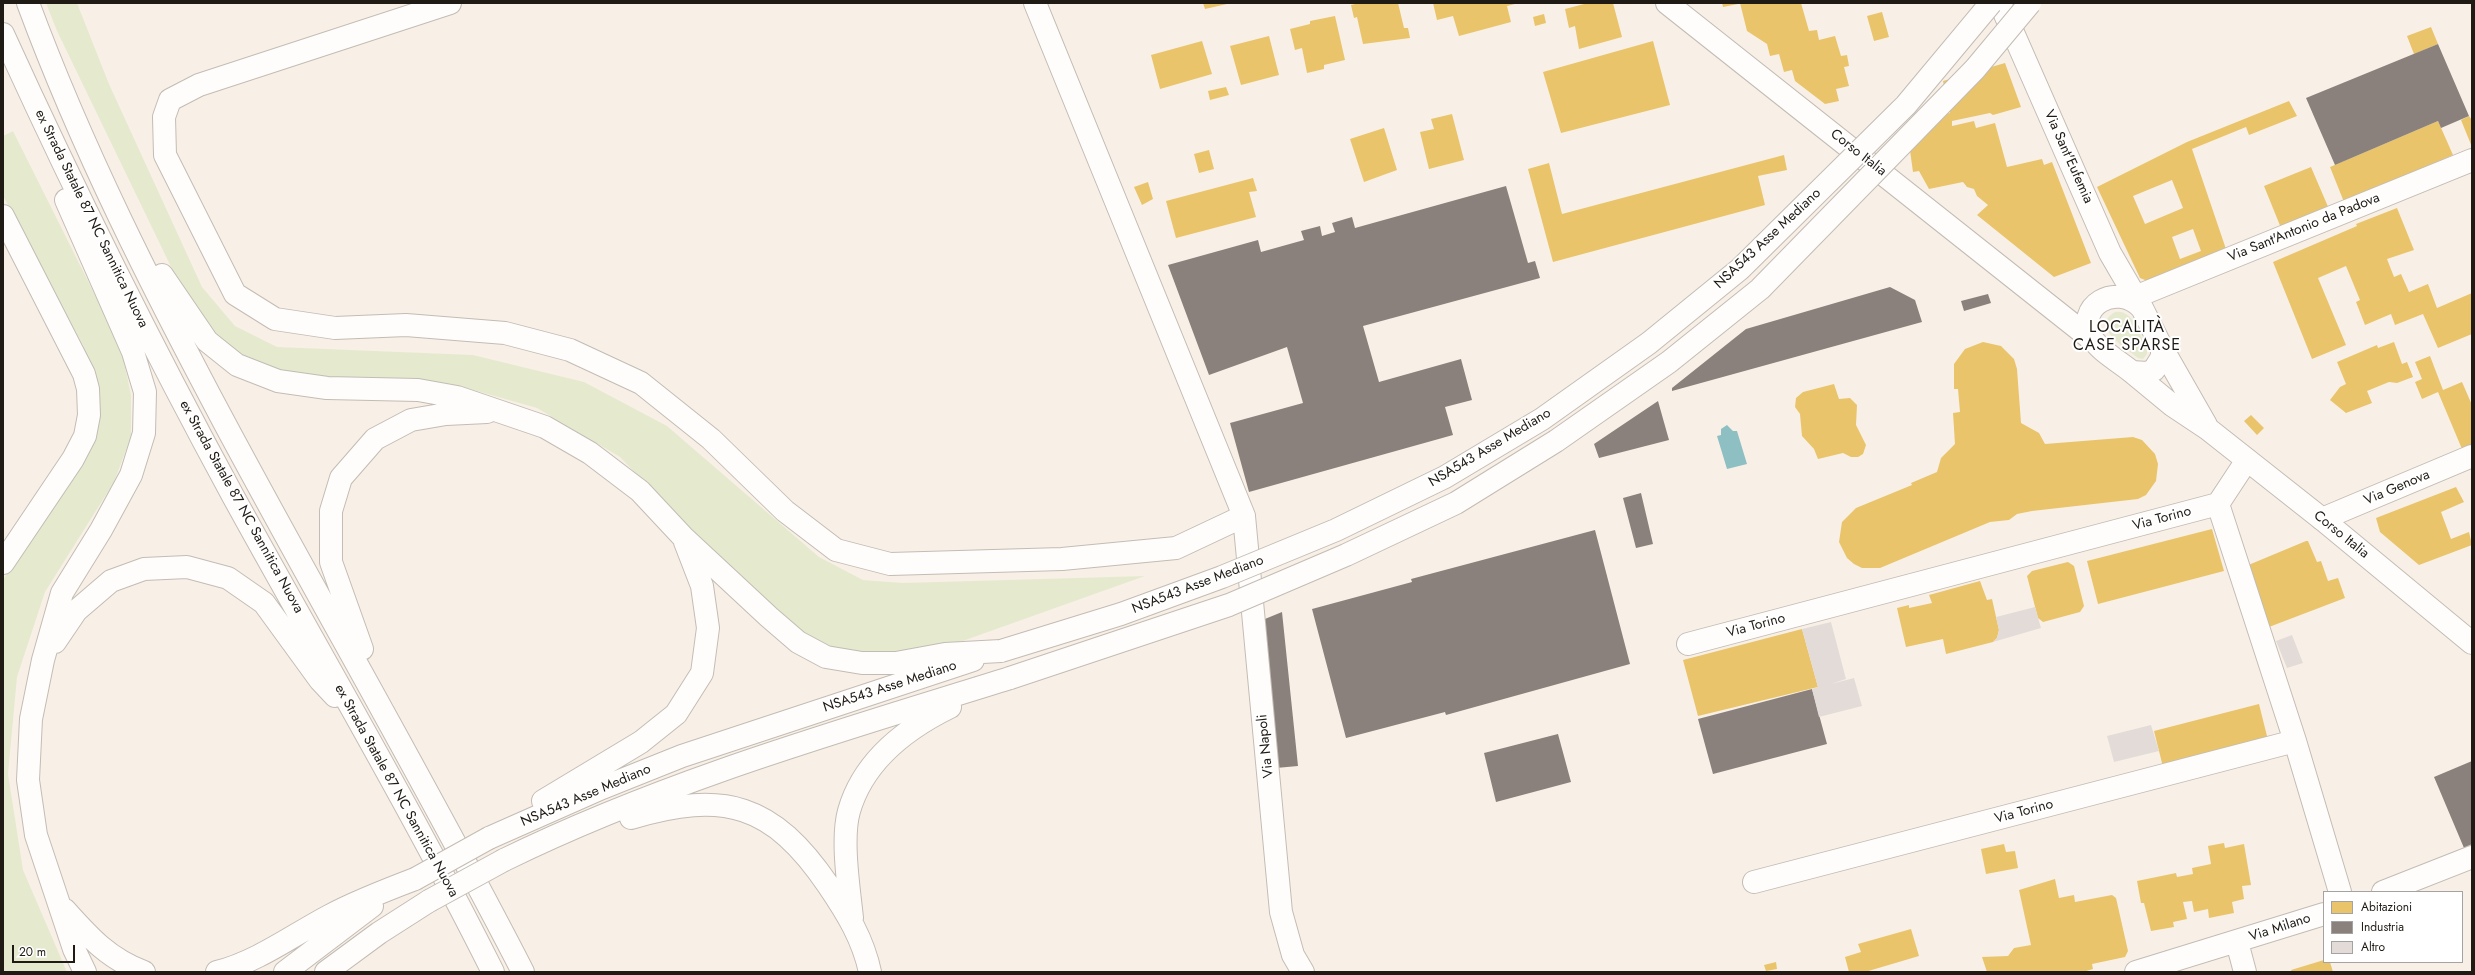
<!DOCTYPE html>
<html>
<head>
<meta charset="utf-8">
<style>
	body { margin:0 }
	#map { position:relative; width:2475px; height:975px; overflow:hidden; background:#f8f0e6; font-family:Jost,sans-serif }
	canvas { display:block }
	.frame { position:absolute; inset:0; border:4px solid #1f1a14; pointer-events:none }
	.legend { position:absolute; left:2323px; top:891px; width:140px; height:72px; box-sizing:border-box; background:#fff; border:1px solid #a5a3a1; margin:0; padding:5px 7px; list-style:none; font-size:12px; color:#1f1a14 }
	.legend li { display:flex; align-items:center; gap:8px; height:20px }
	.legend b { width:20px; border:1px solid #a5a3a1 }
	.scale { position:absolute; left:12px; top:945px; width:63px; height:18px; box-sizing:border-box; border:2px solid #1f1a14; border-top:0; padding-left:5px; font-size:12px; line-height:14px; white-space:nowrap; color:#1f1a14; -webkit-text-stroke:3px #fff; paint-order:stroke }
</style>
</head>
<body>
<div id="map">
<canvas width="2475" height="975"></canvas>
<div class="frame"></div>
<ul class="legend">
<li><b style="height:11px;background:#e9c46a"></b>Abitazioni</li>
<li><b style="height:11px;background:#8a817c"></b>Industria</li>
<li><b style="height:11px;background:#e3dbd8"></b>Altro</li>
</ul>
<div class="scale">20 m</div>
</div>
<script>
const ctx = document.querySelector('canvas').getContext('2d');
ctx.lineJoin = 'round';
function fill(path, color) { ctx.fillStyle = color; ctx.fill(path, 'evenodd'); }
function trace(path, color, width, dash) { ctx.strokeStyle = color; ctx.lineWidth = width; ctx.lineCap = dash ? 'butt' : 'round'; ctx.setLineDash(dash || []); ctx.stroke(path); }
function drawText(font, color, halo, rows, align = 'center') {
  ctx.font = font + ' Jost,sans-serif'; ctx.lineWidth = 4; ctx.setLineDash([]); ctx.textBaseline = 'middle'; ctx.strokeStyle = halo; ctx.fillStyle = color; for (const [text, x, y, turn = 0] of rows) {
    ctx.save(); ctx.translate(x, y); ctx.rotate((+turn || 0) * Math.PI / 180); ctx.textAlign = isNaN(turn) ? turn : align; if (halo) ctx.strokeText(text, 0, 0); ctx.fillText(text, 0, 0); ctx.restore();
  }
}
const green = new Path2D(`
	M 46,3 L 77,3 L 109,84 L 202,287 L 235,326 L 277,347 L 473,355 L 584,382 L 667,426 L 819,557 L 863,580 L 903,583 L 1145,576 L 943,648 L 880,656 L 832,650 L 779,622 L 620,457 L 537,408 L 452,384 L 329,378 L 265,370 L 225,347 L 188,302 L 57,31 Z
	M 13,131 L 121,347 L 131,395 L 131,437 L 114,482 L 45,592 L 17,677 L 8,774 L 23,870 L 67,972 L 3,972 L 3,580 L 19,552 L 76,474 L 94,432 L 94,379 L 83,345 L 3,196 L 3,136 Z
	M 2115,312 C 2134,309 2140,336 2147,350 L 2147,354 L 2143,359 L 2138,358 C 2126,348 2089,327 2115,312 Z`);
const water = new Path2D(`
	M 1727,425 L 1733,431 L 1737,431 L 1747,464 L 1727,469 L 1717,436 L 1721,435 L 1721,429 Z`);
const homes = new Path2D(`
	M 1203,3 L 1227,3 L 1227,4 L 1205,9 Z
	M 1359,3 L 1398,3 L 1404,28 L 1408,28 L 1410,38 L 1363,44 L 1357,17 L 1354,18 L 1351,5 Z
	M 1433,3 L 1515,3 L 1515,4 L 1507,6 L 1511,22 L 1459,36 L 1453,16 L 1437,20 Z
	M 1588,3 L 1613,3 L 1622,37 L 1579,49 L 1575,26 L 1569,28 L 1565,9 Z
	M 1722,3 L 1738,3 L 1738,4 L 1723,7 Z
	M 1740,3 L 1801,3 L 1809,31 L 1817,30 L 1819,40 L 1835,36 L 1841,56 L 1847,55 L 1849,66 L 1844,67 L 1849,86 L 1836,89 L 1839,101 L 1825,104 L 1795,81 L 1792,70 L 1784,72 L 1779,54 L 1770,56 L 1767,44 L 1747,31 Z
	M 1882,12 L 1889,37 L 1874,41 L 1867,16 Z
	M 1544,14 L 1546,23 L 1535,26 L 1533,17 Z
	M 1335,16 L 1345,60 L 1324,65 L 1324,69 L 1307,73 L 1302,48 L 1295,50 L 1290,29 L 1310,24 L 1310,21 Z
	M 2431,27 L 2438,44 L 2414,54 L 2407,36 Z
	M 1269,36 L 1279,75 L 1241,85 L 1230,46 Z
	M 1202,41 L 1212,74 L 1160,89 L 1151,55 Z
	M 1653,41 L 1670,105 L 1561,133 L 1543,72 Z
	M 2005,63 L 2021,107 L 1993,115 L 1990,113 L 1952,121 L 1952,126 L 1974,121 L 1976,128 L 1995,123 L 2007,167 L 2042,159 L 2044,165 L 2052,162 L 2091,263 L 2054,277 L 1977,215 L 1988,205 L 1977,196 L 1974,189 L 1967,187 L 1963,182 L 1929,189 L 1919,171 L 1913,172 L 1906,122 L 1950,113 L 1943,81 Z
	M 1226,87 L 1229,95 L 1210,100 L 1208,91 Z
	M 2289,101 L 2297,116 L 2249,135 L 2246,127 L 2192,149 L 2227,252 L 2150,282 L 2140,278 L 2097,187 L 2187,142 ZM 2172,180 L 2183,208 L 2145,224 L 2133,196 ZM 2193,229 L 2201,251 L 2180,259 L 2172,237 Z
	M 1452,114 L 1464,160 L 1429,169 L 1420,132 L 1434,129 L 1431,119 Z
	M 2469,116 L 2472,120 L 2472,147 L 2461,120 Z
	M 2438,121 L 2453,155 L 2344,202 L 2330,167 Z
	M 1384,128 L 1397,170 L 1364,182 L 1350,139 Z
	M 1209,150 L 1214,169 L 1199,173 L 1194,154 Z
	M 1784,155 L 1787,170 L 1758,176 L 1765,205 L 1553,262 L 1528,169 L 1549,163 L 1562,214 Z
	M 2311,167 L 2329,209 L 2281,228 L 2264,186 Z
	M 1253,178 L 1257,191 L 1249,192 L 1256,217 L 1176,238 L 1166,201 Z
	M 1148,182 L 1153,199 L 1142,205 L 1134,187 Z
	M 2397,208 L 2414,250 L 2387,259 L 2394,277 L 2401,274 L 2409,292 L 2428,284 L 2437,308 L 2472,293 L 2472,334 L 2438,348 L 2423,314 L 2395,325 L 2391,314 L 2365,325 L 2356,302 L 2360,300 L 2346,266 L 2318,278 L 2346,345 L 2312,359 L 2273,262 L 2357,226 L 2356,224 Z
	M 1983,342 L 2001,346 L 2014,359 L 2017,369 L 2021,423 L 2039,433 L 2045,444 L 2133,437 L 2142,440 L 2155,454 L 2158,464 L 2156,481 L 2146,495 L 2138,499 L 2032,511 L 2017,514 L 2009,520 L 1990,522 L 1880,568 L 1862,568 L 1854,564 L 1847,558 L 1839,542 L 1842,522 L 1856,508 L 1912,485 L 1911,483 L 1937,472 L 1941,458 L 1955,444 L 1953,413 L 1960,412 L 1958,389 L 1954,389 L 1954,364 L 1965,349 Z
	M 2394,342 L 2402,364 L 2407,362 L 2413,377 L 2397,383 L 2389,382 L 2367,391 L 2372,403 L 2346,413 L 2330,400 L 2340,387 L 2346,384 L 2337,362 L 2377,345 L 2378,348 Z
	M 2430,356 L 2443,390 L 2462,382 L 2472,405 L 2472,445 L 2462,449 L 2438,392 L 2422,399 L 2415,382 L 2422,379 L 2415,362 Z
	M 1834,384 L 1839,399 L 1850,398 L 1857,405 L 1856,425 L 1866,445 L 1863,454 L 1858,457 L 1851,457 L 1843,453 L 1818,459 L 1814,449 L 1802,436 L 1800,414 L 1795,407 L 1796,398 L 1803,392 Z
	M 2251,415 L 2264,428 L 2257,435 L 2244,421 Z
	M 2456,487 L 2464,502 L 2441,512 L 2451,539 L 2469,532 L 2472,545 L 2419,565 L 2380,532 L 2376,518 Z
	M 2212,529 L 2224,571 L 2098,604 L 2087,561 Z
	M 2306,541 L 2308,541 L 2317,562 L 2321,561 L 2328,581 L 2338,578 L 2345,598 L 2269,627 L 2246,566 Z
	M 2068,562 L 2074,566 L 2084,606 L 2080,612 L 2043,622 L 2038,618 L 2027,576 L 2032,571 Z
	M 1980,581 L 1987,600 L 1992,599 L 1999,630 L 1997,638 L 1993,642 L 1946,654 L 1943,639 L 1906,647 L 1897,608 L 1909,605 L 1909,608 L 1932,603 L 1929,595 Z
	M 1802,629 L 1818,687 L 1698,716 L 1683,660 Z
	M 2259,704 L 2268,740 L 2163,767 L 2154,731 Z
	M 2224,843 L 2225,848 L 2244,844 L 2251,885 L 2242,886 L 2244,899 L 2232,902 L 2234,913 L 2209,918 L 2208,909 L 2194,912 L 2192,901 L 2183,902 L 2187,919 L 2173,922 L 2174,927 L 2151,931 L 2144,903 L 2141,903 L 2137,881 L 2176,873 L 2177,877 L 2193,874 L 2192,868 L 2211,864 L 2208,846 Z
	M 2004,844 L 2006,852 L 2015,851 L 2018,868 L 1986,874 L 1981,849 Z
	M 2055,879 L 2059,898 L 2074,895 L 2075,902 L 2112,895 L 2116,898 L 2128,951 L 2125,957 L 2092,964 L 2093,969 L 2083,972 L 1987,972 L 1982,957 L 2008,956 L 2014,948 L 2031,945 L 2019,890 Z
	M 1911,929 L 1919,956 L 1865,972 L 1849,972 L 1845,957 L 1861,952 L 1858,944 Z
	M 2324,960 L 2324,962 L 2330,962 L 2333,972 L 2292,972 L 2291,970 Z
	M 1776,962 L 1777,969 L 1766,971 L 1764,965 Z`);
const industry = new Path2D(`
	M 2438,44 L 2469,116 L 2441,128 L 2438,121 L 2335,165 L 2306,98 Z
	M 1506,186 L 1528,263 L 1535,261 L 1540,278 L 1363,326 L 1379,382 L 1461,359 L 1472,400 L 1445,407 L 1453,435 L 1249,492 L 1230,423 L 1303,403 L 1287,347 L 1209,375 L 1168,265 L 1258,240 L 1261,252 L 1304,240 L 1301,231 L 1320,226 L 1322,236 L 1335,232 L 1332,223 L 1352,217 L 1355,228 Z
	M 1890,287 L 1915,300 L 1922,322 L 1672,391 L 1672,388 L 1746,329 Z
	M 1988,294 L 1991,303 L 1964,311 L 1961,301 Z
	M 1658,401 L 1669,440 L 1599,458 L 1594,444 Z
	M 1641,493 L 1653,544 L 1636,548 L 1623,498 Z
	M 1595,530 L 1630,664 L 1446,715 L 1445,712 L 1346,738 L 1312,609 L 1412,582 L 1411,579 Z
	M 1282,612 L 1298,766 L 1276,768 L 1260,621 Z
	M 1812,689 L 1827,744 L 1713,774 L 1698,719 Z
	M 1558,734 L 1571,782 L 1496,802 L 1484,753 Z
	M 2472,761 L 2472,844 L 2464,848 L 2434,777 Z`);
const building = new Path2D(`
	M 2035,607 L 2041,628 L 1993,642 L 1997,638 L 1999,630 L 1996,617 Z
	M 1831,622 L 1846,679 L 1831,684 L 1854,678 L 1862,706 L 1819,717 L 1812,689 L 1818,687 L 1802,629 Z
	M 2292,635 L 2303,663 L 2287,668 L 2276,641 Z
	M 2151,725 L 2159,751 L 2114,762 L 2107,736 Z`);
const street = new Path2D(`
	M 450,3 L 199,85 L 170,100 L 164,117 L 165,155 L 235,294 L 275,319 L 335,328 L 406,325 L 505,333 L 570,350 L 641,383 L 711,439 L 785,511 L 836,550 L 890,564 L 1062,559 L 1176,548 L 1244,516
	M 1035,3 L 1244,516 L 1281,912 L 1293,955 L 1303,972
	M 3,216 L 84,374 L 88,389 L 89,415 L 85,436 L 73,459 L 3,563
	M 2135,297 L 2472,160
	M 2247,460 L 2218,504 L 2295,741 L 2340,892
	M 2322,519 L 2472,456
	M 1688,644 L 2218,504
	M 1754,882 L 2295,741
	M 2383,892 L 2472,857
	M 2237,942 L 2245,972
	M 2136,972 L 2324,914`);
const secondary = new Path2D(`
	M 1667,3 L 2095,342
	M 2000,3 L 2110,253 L 2142,308 L 2162,348 L 2162,357 L 2154,370 L 2147,373 L 2132,372 C 2120,362 2100,351 2092,338 C 2074,307 2116,281 2142,308
	M 2162,348 L 2206,425
	M 2132,372 L 2172,405 L 2208,429 L 2322,519 L 2472,643`);
const highway = new Path2D(`
	M 28,3 C 82,149 152,287 225,424 C 323,607 428,787 523,972
	M 3,34 C 74,190 151,345 233,496 C 320,654 412,810 493,972
	M 66,200 L 133,352 L 145,392 L 144,433 L 131,475 L 101,530 L 62,593 L 43,660 L 31,719 L 28,780 L 36,835 L 74,949 L 85,972
	M 162,275 L 207,341 L 237,365 L 278,381 L 327,388 L 418,390 L 457,397 L 545,427 L 590,453 L 640,491 L 683,537 L 769,617 L 798,642 L 826,657 L 862,663 L 896,663 L 945,654 L 1001,651
	M 55,642 L 76,611 L 111,581 L 144,569 L 187,567 L 228,578 L 264,603 L 320,680 L 335,696
	M 362,649 L 331,562 L 331,511 L 341,478 L 375,439 L 411,420 L 446,414 L 487,412
	M 543,801 L 641,742 L 676,714 L 702,673 L 708,628 L 702,586 L 685,542
	M 631,818 C 724,790 773,804 828,885 C 847,913 863,939 870,972
	M 489,838 L 602,788 L 682,756 L 973,660
	M 504,860 C 665,781 840,731 1010,678
	M 65,910 C 90,938 109,959 144,972
	M 852,918 C 849,889 841,839 849,811 C 863,762 905,729 950,707
	M 217,972 C 257,962 293,935 329,916 C 357,901 386,890 415,879
	M 285,972 L 372,906
	M 326,972 L 379,933 L 429,901`);
const highwayBridge = new Path2D(`
	M 1001,651 L 1121,614 L 1222,577 L 1336,530 L 1445,477 L 1542,419 L 1649,343 L 1740,269 L 1906,105 L 1991,3
	M 1010,678 L 1229,605 L 1346,555 L 1456,503 L 1556,441 L 1669,362 L 1760,289 L 1975,69 L 2030,3
	M 415,879 L 489,838
	M 429,901 L 504,860`);
const streetNames = [
	["Corso Italia",1858,153,38],
	["Via Sant'Eufemia",2068,157,66],
	["ex Strada Statale 87 NC Sannitica Nuova",91,219,64],
	["Via Sant'Antonio da Padova",2304,228,-22],
	["NSA543 Asse Mediano",1768,239,-43],
	["NSA543 Asse Mediano",1490,448,-31],
	["Via Genova",2397,488,-23],
	["ex Strada Statale 87 NC Sannitica Nuova",241,507,61],
	["Via Torino",2162,519,-15],
	["Corso Italia",2341,535,39],
	["NSA543 Asse Mediano",1198,585,-21],
	["Via Torino",1756,626,-15],
	["NSA543 Asse Mediano",890,687,-18],
	["Via Napoli",1266,746,-96],
	["ex Strada Statale 87 NC Sannitica Nuova",396,791,61],
	["NSA543 Asse Mediano",586,796,-23],
	["Via Torino",2024,812,-15],
	["Via Milano",2280,928,-18]
];
const quarterNames = [
	["LOCALITÀ",2127,328],
	["CASE SPARSE",2127,346]
];
fill(green, '#e5eacf');
fill(water, '#8ebfc2');
fill(homes, '#e9c46a');
fill(industry, '#8a817c');
fill(building, '#e3dbd8');
trace(street, '#c3bcb4', 24);
trace(secondary, '#c3bcb4', 24);
trace(highway, '#c3bcb4', 24);
trace(street, '#fefdfb', 22);
trace(secondary, '#fefdfb', 22);
trace(highway, '#fefdfb', 22);
trace(highwayBridge, '#c3bcb4', 24, []);
trace(highwayBridge, '#fefdfb', 22);
drawText('14px', '#1f1a14', '#fff', streetNames);
ctx.letterSpacing = '1px';
drawText('16px', '#1f1a14', '#fff', quarterNames);
ctx.letterSpacing = '0px';
</script>
</body>
</html>
